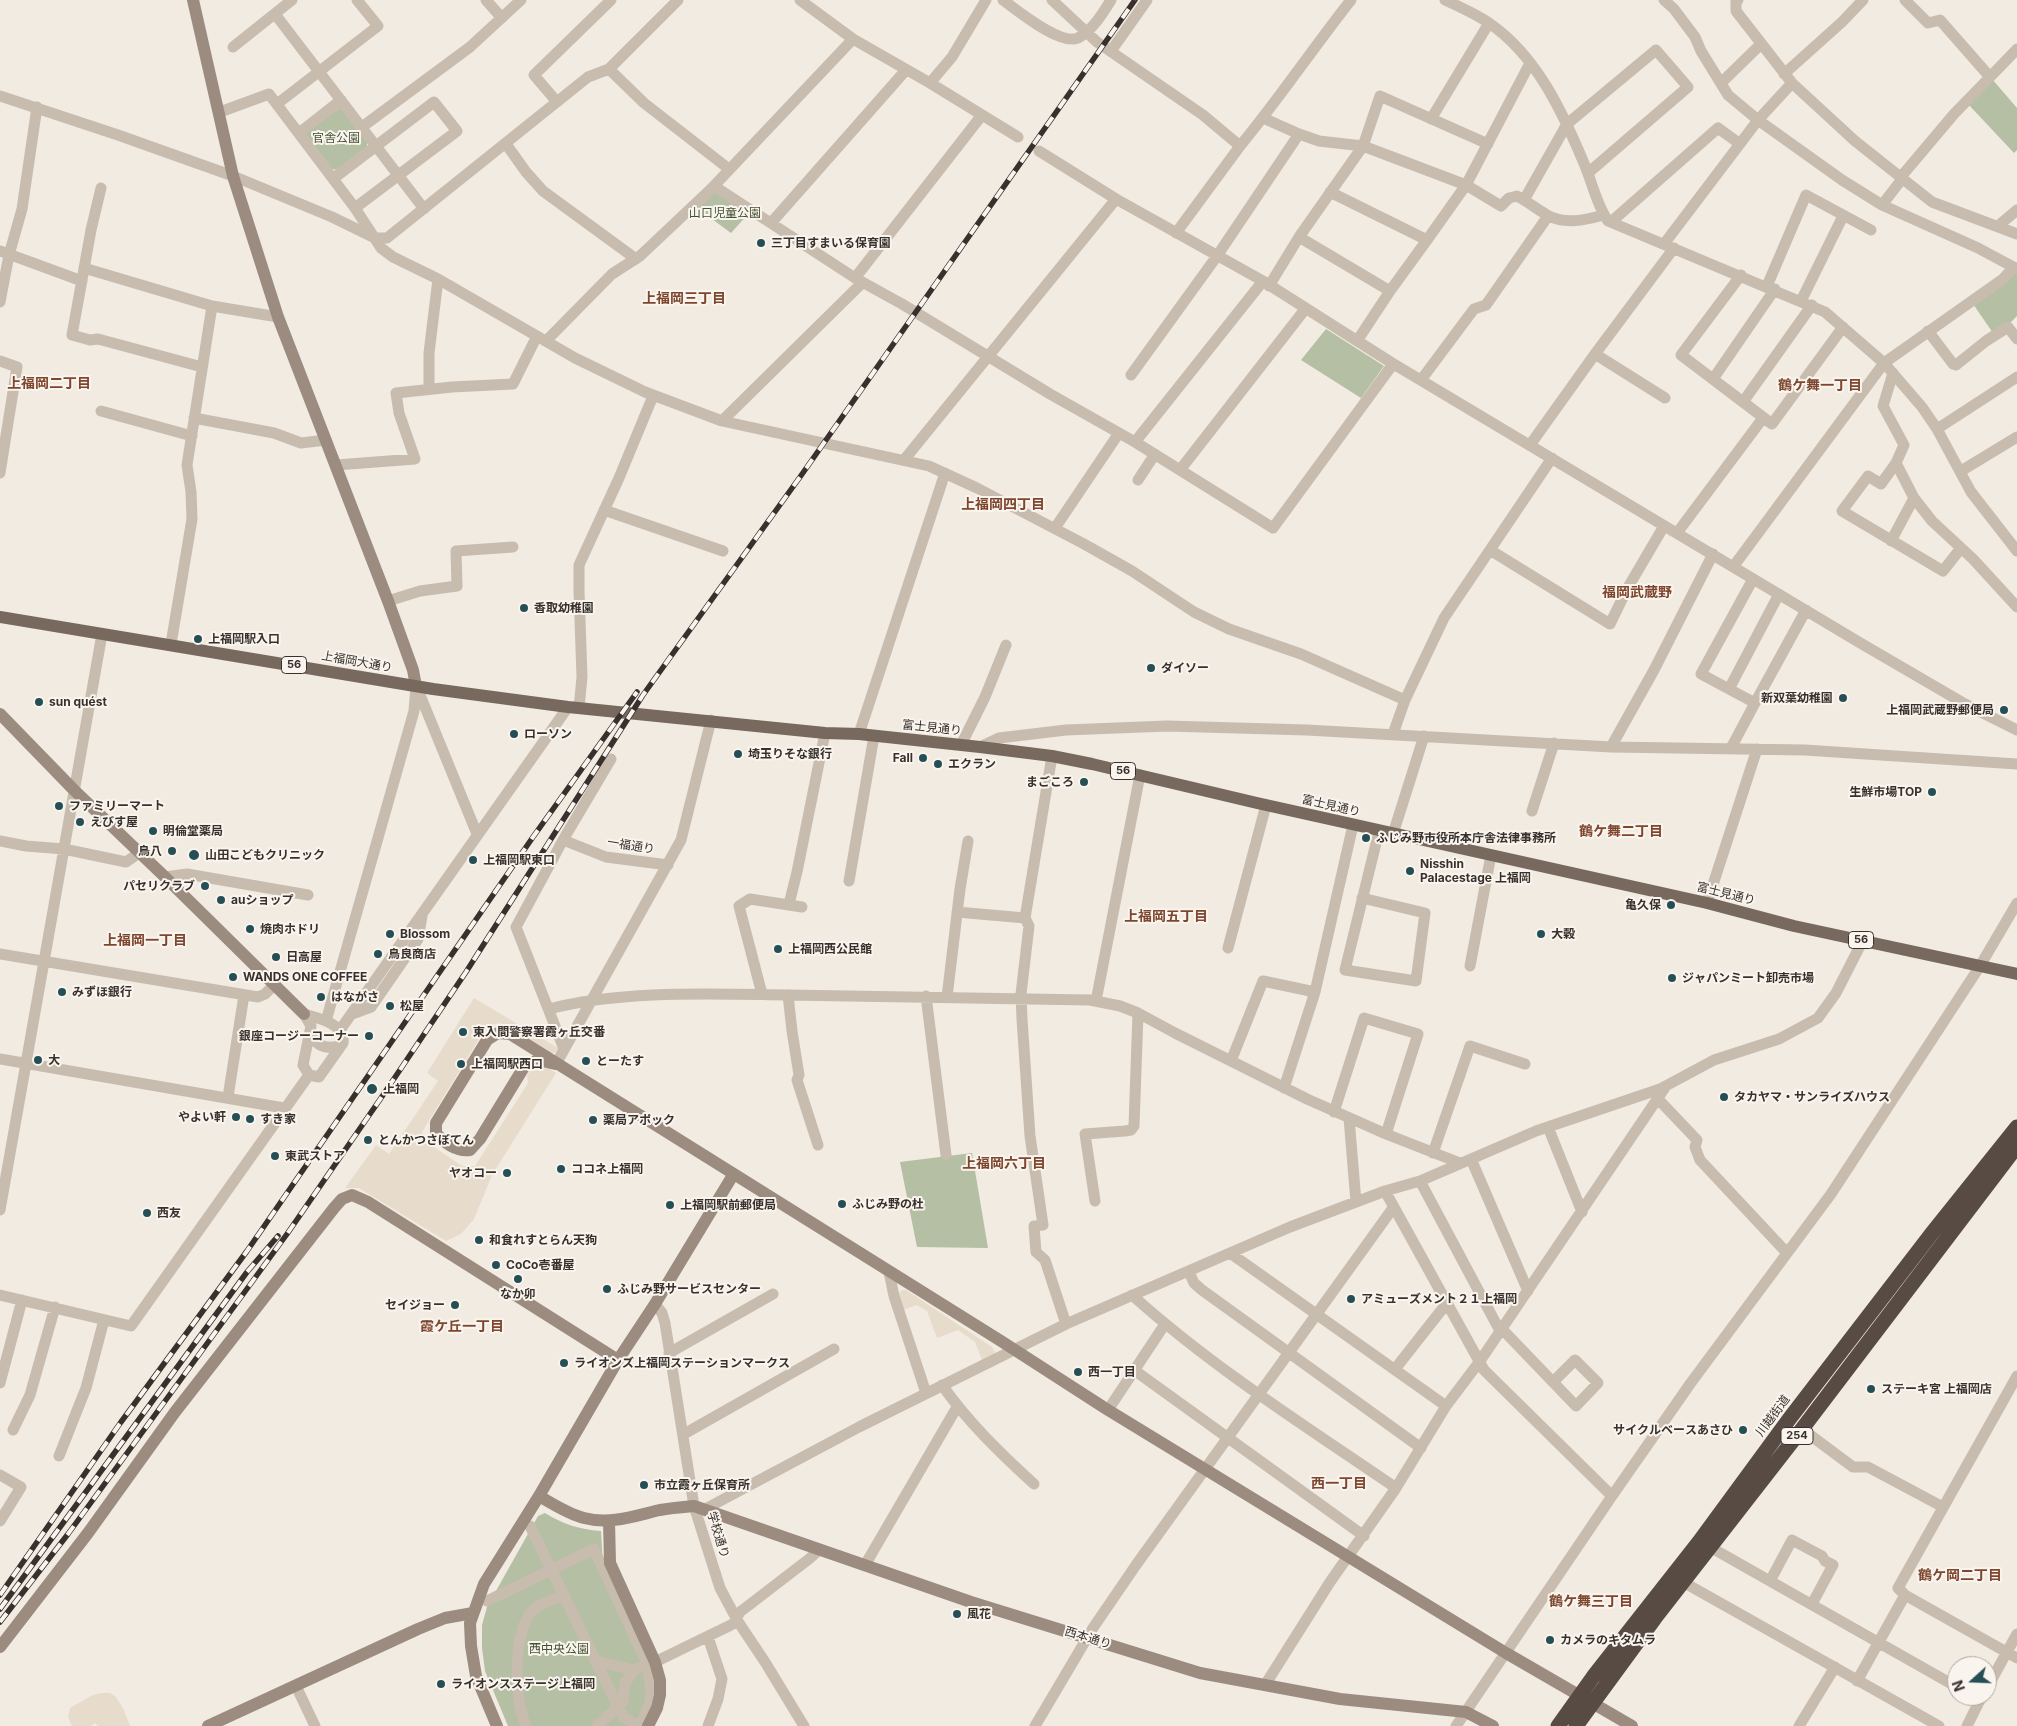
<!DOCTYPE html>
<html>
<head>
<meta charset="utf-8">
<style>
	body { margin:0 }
	#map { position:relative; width:2017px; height:1726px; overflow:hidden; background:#f1ebe2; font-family:Inter,sans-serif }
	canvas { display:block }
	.north { position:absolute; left:1947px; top:1656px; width:50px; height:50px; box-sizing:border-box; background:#f9f5ee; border:1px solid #aca6a0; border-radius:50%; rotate:250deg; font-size:14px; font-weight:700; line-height:20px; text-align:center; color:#38302c }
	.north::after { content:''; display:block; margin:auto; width:18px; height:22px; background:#264f55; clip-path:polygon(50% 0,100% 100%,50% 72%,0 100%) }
</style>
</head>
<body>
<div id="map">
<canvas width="2017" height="1726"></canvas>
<div class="north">N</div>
</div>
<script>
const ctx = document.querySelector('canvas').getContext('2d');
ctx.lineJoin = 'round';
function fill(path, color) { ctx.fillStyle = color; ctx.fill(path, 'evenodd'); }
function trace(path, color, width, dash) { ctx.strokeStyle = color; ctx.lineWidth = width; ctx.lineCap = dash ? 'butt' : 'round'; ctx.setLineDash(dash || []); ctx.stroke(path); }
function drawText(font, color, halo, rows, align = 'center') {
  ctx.font = font + ' Inter,"Noto Sans JP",sans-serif'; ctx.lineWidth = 4; ctx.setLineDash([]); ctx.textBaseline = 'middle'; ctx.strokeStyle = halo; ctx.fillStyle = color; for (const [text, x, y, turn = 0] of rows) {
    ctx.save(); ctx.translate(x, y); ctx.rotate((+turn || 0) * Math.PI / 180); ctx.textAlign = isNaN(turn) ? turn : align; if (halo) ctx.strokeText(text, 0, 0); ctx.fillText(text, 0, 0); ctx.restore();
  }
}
const green = new Path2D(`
	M 1992,79 L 2017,108 L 2017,150 L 2014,153 L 1968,104 Z
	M 341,107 L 367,142 L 367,147 L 337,170 L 332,169 L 305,133 Z
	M 714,191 L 749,213 L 731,233 L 697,208 Z
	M 2017,273 L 2017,316 L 2010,323 L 1993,333 L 1973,304 L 2011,275 Z
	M 1326,329 L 1384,366 L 1361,398 L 1301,360 Z
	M 972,1153 L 988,1248 L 917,1247 L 900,1162 Z
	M 545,1513 C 565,1525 578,1529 601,1531 L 603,1565 L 649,1663 L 643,1726 L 508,1726 L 485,1671 L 482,1648 L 482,1625 L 487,1607 L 538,1516 Z`);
const plaza = new Path2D(`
	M 474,998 L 558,1048 L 556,1052 L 550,1054 L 500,1023 L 487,1026 L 422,1132 L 425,1141 L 462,1166 L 475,1166 L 528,1083 L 527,1076 L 532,1067 L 542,1064 L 556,1073 L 492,1175 L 474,1219 L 461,1234 L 446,1241 L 359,1188 L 345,1188 L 376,1145 L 389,1154 L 438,1081 L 427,1073 Z
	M 902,1290 L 906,1290 L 992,1347 L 995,1352 L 994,1355 L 982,1360 L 975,1342 L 958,1330 L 937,1338 L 927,1311 L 917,1305 L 903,1310 L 898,1294 Z
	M 101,1693 L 110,1693 L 115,1696 L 123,1708 L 130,1726 L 98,1726 L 95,1723 L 91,1726 L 72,1726 L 68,1717 L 70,1708 L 93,1695 Z`);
const street = new Path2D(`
	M 486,0 L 502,18
	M 800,0 L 853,39 L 930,83 L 1018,137
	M 1003,0 C 1017,10 1060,46 1078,38 C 1092,31 1103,13 1111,0
	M 1052,0 L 1097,42 L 1203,115 L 1240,146 L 1176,233
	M 1445,0 C 1460,7 1476,14 1489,23 C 1536,55 1562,111 1583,161 C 1592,181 1596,204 1608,221 L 1825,312 L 1884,363 L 1922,407 L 1937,429 L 1971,492 L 2017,551
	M 1664,0 L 1674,9 L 1695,37 L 1701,51 L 1728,95 L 1758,120 L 1842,180 L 1882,205 L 1978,248 L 2017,269
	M 1905,0 L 1928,23 L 1940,20 L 1990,77 L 2017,49
	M 275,14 L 424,209
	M 233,47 L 292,0
	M 1111,51 L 1147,0
	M 609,69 L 644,103 L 729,169
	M 1784,74 L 1842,22 L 1863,0
	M 930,83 L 952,57 L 986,0
	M 1721,83 L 1761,44
	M 1792,83 L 1855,141 L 1932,202 L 2017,234
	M 0,96 L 118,135 L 233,176 L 332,217 L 375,238 L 387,238 L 588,77 L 609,69 L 678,0
	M 557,102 L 534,75 L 611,0
	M 277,104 L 378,26 L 357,0
	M 220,112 L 269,94 L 355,208 L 457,131 L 434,102 L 334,178
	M 1263,118 L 1299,134
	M 1431,119 L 1489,23
	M 362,127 L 470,47 L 521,0
	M 299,133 L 341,100
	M 506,144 L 526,172 L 543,191 L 636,259
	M 1240,146 C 1279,99 1313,48 1351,0
	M 1039,151 L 1116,199 L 1263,281 L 1392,363 L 1862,644 L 1965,704 L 2017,730
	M 1900,178 L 1954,114 L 1990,77
	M 714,186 L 855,278 L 902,304 L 1050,394 L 1135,442 L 1273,528 L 1393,364
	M 101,188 L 91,230 L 72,335 L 90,340 L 98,339 L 202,367
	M 1330,192 L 1427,240 L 1390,291 L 1357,341
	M 1524,200 L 1567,124 L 1656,50 L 1688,87 L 1588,173
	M 1882,205 L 1902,179
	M 355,208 L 381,248 L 393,257 L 438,279 L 575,358 L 645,392 L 722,421 L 929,466 L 977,488 L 1084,544 L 1132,571 L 1194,612 L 1229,629 L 1301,654 L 1405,700
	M 1611,222 L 1718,128 L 1740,144
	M 771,223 L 906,70
	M 1998,226 L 2017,210
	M 1299,237 L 1390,291
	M 1427,240 L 1466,185 L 1530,63
	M 1664,244 L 1758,120 L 1792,83 L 1736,11 L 1736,2 L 1738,0
	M 0,251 L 82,281
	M 84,268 L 212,306 L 278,317
	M 1741,275 L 1681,355 L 1772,424 L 1843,327
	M 855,278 L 982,115
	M 1269,286 L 1299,237 L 1363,146 L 1380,96 L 1488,144
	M 1767,286 L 1806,195 L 1871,230
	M 1801,301 L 1843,216
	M 0,302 L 9,255 L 22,209 L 37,107
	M 1928,331 L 1953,364 L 1956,365 L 1986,341 L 2008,327 L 2017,339
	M 546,341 L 612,274 L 640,256 L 711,189 L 853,39
	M 1595,354 L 1665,398
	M 0,361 L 17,367 L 0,473
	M 1893,373 L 1883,406 L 1904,445 L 1896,463 L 1914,498 L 1932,521 L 1973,559 L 2017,607
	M 1131,375 L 1217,256 L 1299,134 L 1319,141 L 1363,146 L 1466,185 L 1501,206 L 1509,198 L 1517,196 C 1528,202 1537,209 1547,215 C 1565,225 1585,220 1604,215
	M 1713,379 L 1775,289
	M 1421,380 L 1474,309 L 1486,305 L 1548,216
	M 429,389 L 429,353 L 438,279
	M 1743,402 L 1812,305
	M 101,411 L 192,436
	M 194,418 L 274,433 L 301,443 L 326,440
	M 722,421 L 862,283
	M 1937,429 L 2017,377
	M 1135,442 L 1263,281
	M 1530,445 L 1595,354 L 1674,248
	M 904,460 L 1116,199
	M 1896,463 L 1881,484 L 1868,476 L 1842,511 L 1943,571 L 1961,548
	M 336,465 L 415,459 L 399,413 L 396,393 L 452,387 L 513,384 L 537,336
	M 1180,470 L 1306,308
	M 1961,471 L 2017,437
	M 1138,480 L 1155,454
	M 604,510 L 723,551
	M 1055,528 L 1119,433
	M 1677,533 L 1763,418
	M 1891,541 L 1914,498
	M 1490,550 L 1610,624 L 1627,589 L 1664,526
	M 1733,567 L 1884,363 L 2003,279 L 2014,267
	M 1753,579 L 1701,674 L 1755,703 L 1806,610
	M 388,601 L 420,591 L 457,586 L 456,551 L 513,547
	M 171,644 L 192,519 L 191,492 L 187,465 L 212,306
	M 1729,689 L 1779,594
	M 418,690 L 477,834
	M 579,708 L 582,677 L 579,591 L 579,565 L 619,478 L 653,396
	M 859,734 L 945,473
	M 1393,734 L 1405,700 L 1444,618 L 1552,458
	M 961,745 L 985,697 L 1006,645
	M 980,747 L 999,738 L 1066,730 L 1167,726 L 1307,730 L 1611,747 L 1805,750 L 2017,764
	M 1611,747 L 1654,670 L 1713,554
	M 1731,748 L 1755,703
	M 1532,811 L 1554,743
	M 1393,834 L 1424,736
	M 563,840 L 606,857 L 668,865
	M 0,841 L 26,846 L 64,849 L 126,862 L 139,853
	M 165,877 L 187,874 L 308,895
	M 849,881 L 874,736
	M 1362,898 L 1425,913 L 1416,981 L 1345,970 L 1379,831
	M 1707,903 L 1757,749
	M 789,904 L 797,872 L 825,733
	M 957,912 L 1025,918 L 1029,926 L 1021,994 L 1022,1019 L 1030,1136 L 1043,1225 L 1034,1226 L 1036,1252 L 1045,1260 L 1066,1324
	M 1025,918 L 1052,756
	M 1228,948 L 1266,805
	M 0,954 L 258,997 L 265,994 L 274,985
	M 1470,966 L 1491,855
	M 762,994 L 739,906 L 750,899 L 802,907
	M 788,995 L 792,1031 L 799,1075 L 797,1080 L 818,1145
	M 926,996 L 946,1155
	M 947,997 L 960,889 L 968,841
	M 1096,1001 L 1140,775
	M 549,1009 C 622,990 711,994 787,995 C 888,996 989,998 1090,1000 L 1120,1006 L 1138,1013 L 1175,1033 L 1307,1099 L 1386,1134 L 1460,1163
	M 304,1014 C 318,1018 346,1024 343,1043 L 319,1077 L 309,1075 L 303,1065 L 311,1026 Z
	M 352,1014 L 371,1007 L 418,939 L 422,916
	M 326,1021 L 414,711 L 416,686
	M 340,1030 L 568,707
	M 310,1034 C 317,1047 328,1050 342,1045
	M 564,1049 L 516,927 L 563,840 L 611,759
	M 0,1059 L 284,1108
	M 1231,1061 L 1263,981 L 1315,992
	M 556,1064 L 681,840 L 711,720
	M 1284,1088 L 1315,992 L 1353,825
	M 228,1097 L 244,995
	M 1658,1099 L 1697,1140 L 1695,1147 L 1700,1160 L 1787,1253
	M 1334,1112 L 1364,1018 L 1418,1034 L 1386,1134
	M 1349,1118 L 1356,1202
	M 1548,1127 L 1582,1212
	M 1433,1153 L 1470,1046 L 1525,1064
	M 1471,1159 L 1528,1291
	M 1420,1181 L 1500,1331
	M 1385,1191 L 1484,1370 L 1612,1496
	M 1095,1201 L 1085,1134 L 1125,1131 L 1131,1130 L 1134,1126 L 1138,1013
	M 0,1210 L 102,634
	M 1230,1253 L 1446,1406
	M 889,1272 L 894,1296 L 926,1393
	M 1189,1272 L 1194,1283 L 1202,1290 L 1421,1448
	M 0,1295 L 131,1326 L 309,1075
	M 1132,1295 C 1213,1368 1307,1427 1396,1488
	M 655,1304 L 662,1313 L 665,1323 L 694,1506 L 720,1588 L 737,1620 L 765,1662 L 804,1726
	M 1502,1329 L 1576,1406 L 1598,1383 L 1575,1360 L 1553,1382
	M 669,1353 L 773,1294
	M 1395,1369 L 1447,1303
	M 1134,1370 L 1364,1536
	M 2017,1376 L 1898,1588 L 1905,1595 L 2017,1658
	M 0,1383 L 22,1300
	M 942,1385 C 968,1422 1000,1453 1034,1484
	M 1108,1410 L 1165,1324
	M 1802,1429 L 1853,1467 L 1868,1467 L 1943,1507
	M 13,1430 L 30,1395 L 55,1307
	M 684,1434 L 834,1349
	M 59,1456 L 86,1388 L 104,1320
	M 0,1475 L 21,1487 L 0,1521
	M 705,1510 L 707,1508 L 859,1427 L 1066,1324 L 1290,1227 L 1385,1191 L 1420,1181 L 1536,1131 L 1660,1089 L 1714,1060 L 1779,1039 L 1818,1018 L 1836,993 L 1863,940
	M 530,1526 L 623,1717 L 639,1726
	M 1710,1547 L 1957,1687
	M 865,1565 L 957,1407
	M 1770,1581 L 1792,1540 L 1822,1556 L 1825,1561 L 1833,1565 L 1812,1604
	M 1683,1582 L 1939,1726
	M 487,1601 L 594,1549 L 647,1664 L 651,1693 L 649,1705 L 640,1726
	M 708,1637 L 722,1679 L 718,1699 L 708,1726
	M 595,1661 L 634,1670 L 638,1668
	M 655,1662 L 733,1624 L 740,1612 L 809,1559 L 819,1550
	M 1857,1681 L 1905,1595
	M 1265,1685 L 1330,1582 L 1396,1488 L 1446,1406 L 1480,1361 L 1666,1086
	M 296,1686 L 315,1726
	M 1987,1688 L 2017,1634
	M 526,1726 C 514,1701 512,1632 533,1610 C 539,1603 555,1599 564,1595
	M 597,1726 L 623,1702 L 625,1683 L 634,1670
	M 1035,1726 L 1093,1628 L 1136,1565 L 1393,1208
	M 1456,1726 L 1612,1496 L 1690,1384 L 1831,1194 L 1980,966 L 2017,903
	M 1799,1726 L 1835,1667
	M 1967,1726 L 1982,1696`);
const secondary = new Path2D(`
	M 193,0 L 233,176 L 278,317 L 388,601 L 413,670 L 416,686
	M 0,714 L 74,790 L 165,877 L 304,1014
	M 556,1064 C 544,1061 534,1058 524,1067 L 480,1139 L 470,1150 C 457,1152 444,1143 436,1133 L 436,1123 L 487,1040 L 498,1033 L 510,1034 L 1001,1341 L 1108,1410 L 1506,1653 L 1632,1726
	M 618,1360 L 655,1304 L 733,1175
	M 539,1496 C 553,1504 568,1514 584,1518 C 610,1525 634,1516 660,1510 C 671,1508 683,1507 694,1506 L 971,1602 L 1200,1673 L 1340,1699 L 1466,1712 L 1493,1726
	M 609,1521 L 610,1563 L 655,1662 L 660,1680 L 660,1695 L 657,1708 L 648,1726
	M 0,1647 L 88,1533 L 175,1412 L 334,1208 L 342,1199 L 352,1195 L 368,1202 L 618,1360 L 539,1496 L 484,1584 L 470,1623 L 471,1646 L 476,1676 L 497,1726
	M 208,1726 L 418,1629 L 445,1618 L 473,1613`);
const primary = new Path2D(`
	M 0,617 L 433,689 L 568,707 L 825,733 L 859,734 L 980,747 L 1052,756 L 1092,764 L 1257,803 L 1707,903 L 1794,926 L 2017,974`);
const highway = new Path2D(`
	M 1558,1726 L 1593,1677 L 1699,1542 L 1790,1418 L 1932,1233 L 2017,1127
	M 1576,1726 L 1655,1618 L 1802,1429 L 2017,1146`);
const rail = new Path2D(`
	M 0,1595 L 121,1422 L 247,1251 L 533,837 L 637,692
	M 0,1609 L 247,1272 L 278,1236
	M 0,1622 L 68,1534 L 287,1234 L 381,1098 L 466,972 L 643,695 L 800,477 L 1135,0`);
const markers = [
	[761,243,5,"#264f55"],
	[524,608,5,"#264f55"],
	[198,639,5,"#264f55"],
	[1151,668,5,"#264f55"],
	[1843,698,5,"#264f55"],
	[39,702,5,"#264f55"],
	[2004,710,5,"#264f55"],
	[514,734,5,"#264f55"],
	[738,754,5,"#264f55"],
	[923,758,5,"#264f55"],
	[938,764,5,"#264f55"],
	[1084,782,5,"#264f55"],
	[1932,792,5,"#264f55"],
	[59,806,5,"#264f55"],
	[80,822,5,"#264f55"],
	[153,831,5,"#264f55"],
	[1366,838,5,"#264f55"],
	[172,851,5,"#264f55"],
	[194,855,6,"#264f55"],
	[473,860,5,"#264f55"],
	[1410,871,5,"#264f55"],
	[205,886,5,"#264f55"],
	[221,900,5,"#264f55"],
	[1671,905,5,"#264f55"],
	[250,929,5,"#264f55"],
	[390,934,5,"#264f55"],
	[1541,934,5,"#264f55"],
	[778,949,5,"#264f55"],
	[378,954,5,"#264f55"],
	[276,957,5,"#264f55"],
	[233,977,5,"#264f55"],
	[1672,978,5,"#264f55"],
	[62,992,5,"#264f55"],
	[321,997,5,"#264f55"],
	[390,1006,5,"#264f55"],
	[463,1032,5,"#264f55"],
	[369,1036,5,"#264f55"],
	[38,1060,5,"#264f55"],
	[586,1061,5,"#264f55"],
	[461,1064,5,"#264f55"],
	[372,1089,6,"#264f55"],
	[1724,1097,5,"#264f55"],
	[236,1117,5,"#264f55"],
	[250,1119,5,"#264f55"],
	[593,1120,5,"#264f55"],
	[368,1140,5,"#264f55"],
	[275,1156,5,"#264f55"],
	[561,1169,5,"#264f55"],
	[507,1173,5,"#264f55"],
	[842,1204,5,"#264f55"],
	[670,1205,5,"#264f55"],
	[147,1213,5,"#264f55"],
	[479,1240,5,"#264f55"],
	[496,1265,5,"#264f55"],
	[518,1279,5,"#264f55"],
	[607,1289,5,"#264f55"],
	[1351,1299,5,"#264f55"],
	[455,1305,5,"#264f55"],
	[564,1363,5,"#264f55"],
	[1078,1372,5,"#264f55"],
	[1871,1389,5,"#264f55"],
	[1743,1430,5,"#264f55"],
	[644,1485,5,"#264f55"],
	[957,1614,5,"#264f55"],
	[1550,1640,5,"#264f55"],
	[441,1684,5,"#264f55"]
];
const shields = [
	[294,665,25],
	[1123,771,25],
	[1861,940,25],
	[1797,1436,32]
];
const shieldNames = [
	["56",294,665],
	["56",1123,771],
	["56",1861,940],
	["254",1797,1436]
];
const parkNames = [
	["官舎公園",336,138],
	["山口児童公園",725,213],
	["西中央公園",559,1649]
];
const poiNames = [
	["三丁目すまいる保育園",771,243],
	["香取幼稚園",534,608],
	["上福岡駅入口",208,639],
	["ダイソー",1161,668],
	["新双葉幼稚園",1833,698,"right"],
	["sun quést",49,702],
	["上福岡武蔵野郵便局",1994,710,"right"],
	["ローソン",524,734],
	["埼玉りそな銀行",748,754],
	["Fall",913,758,"right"],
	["エクラン",948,764],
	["まごころ",1074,782,"right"],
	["生鮮市場TOP",1922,792,"right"],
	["ファミリーマート",69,806],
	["えびす屋",90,822],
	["明倫堂薬局",163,831],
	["ふじみ野市役所本庁舎法律事務所",1376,838],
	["鳥八",162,851,"right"],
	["山田こどもクリニック",205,855],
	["上福岡駅東口",483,860],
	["Nisshin",1420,864],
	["Palacestage 上福岡",1420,878],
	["パセリクラブ",195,886,"right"],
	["auショップ",231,900],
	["亀久保",1661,905,"right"],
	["焼肉ホドリ",260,929],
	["Blossom",400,934],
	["大穀",1551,934],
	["上福岡西公民館",788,949],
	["鳥良商店",388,954],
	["日高屋",286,957],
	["WANDS ONE COFFEE",243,977],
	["ジャパンミート卸売市場",1682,978],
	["みずほ銀行",72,992],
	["はながさ",331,997],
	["松屋",400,1006],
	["東入間警察署霞ヶ丘交番",473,1032],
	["銀座コージーコーナー",359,1036,"right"],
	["大",48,1060],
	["とーたす",596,1061],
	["上福岡駅西口",471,1064],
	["上福岡",383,1089],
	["タカヤマ・サンライズハウス",1734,1097],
	["やよい軒",226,1117,"right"],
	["すき家",260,1119],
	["薬局アポック",603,1120],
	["とんかつさぼてん",378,1140],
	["東武ストア",285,1156],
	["ココネ上福岡",571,1169],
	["ヤオコー",497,1173,"right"],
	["ふじみ野の杜",852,1204],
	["上福岡駅前郵便局",680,1205],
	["西友",157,1213],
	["和食れすとらん天狗",489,1240],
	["CoCo壱番屋",506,1265],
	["ふじみ野サービスセンター",617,1289],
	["なか卯",518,1294,"center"],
	["アミューズメント２１上福岡",1361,1299],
	["セイジョー",445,1305,"right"],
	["ライオンズ上福岡ステーションマークス",574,1363],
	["西一丁目",1088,1372],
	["ステーキ宮 上福岡店",1881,1389],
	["サイクルベースあさひ",1733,1430,"right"],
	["市立霞ヶ丘保育所",654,1485],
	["風花",967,1614],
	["カメラのキタムラ",1560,1640],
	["ライオンスステージ上福岡",451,1684]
];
const streetNames = [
	["上福岡大通り",357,662,10],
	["富士見通り",932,728,6],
	["富士見通り",1331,806,13],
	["一福通り",631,846,9],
	["富士見通り",1726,894,14],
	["川越街道",1773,1416,-53],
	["学校通り",718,1535,73],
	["西本通り",1088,1638,17]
];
const neighbourhoodNames = [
	["上福岡三丁目",684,299],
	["上福岡二丁目",49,384],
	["鶴ケ舞一丁目",1820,386],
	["上福岡四丁目",1003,505],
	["福岡武蔵野",1637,593],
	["鶴ケ舞二丁目",1621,832],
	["上福岡五丁目",1166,917],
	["上福岡一丁目",145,941],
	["上福岡六丁目",1004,1164],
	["霞ケ丘一丁目",462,1327],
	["西一丁目",1339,1484],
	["鶴ケ岡二丁目",1960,1576],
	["鶴ケ舞三丁目",1591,1602]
];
fill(green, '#b4bfa3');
fill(plaza, '#e7dccb');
trace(street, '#c8bcaf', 11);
trace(secondary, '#9c8c80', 12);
trace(primary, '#78695f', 12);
trace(highway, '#584b44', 15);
trace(rail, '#38302c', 5.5);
trace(rail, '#f9f5ee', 4, [11]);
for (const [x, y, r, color] of markers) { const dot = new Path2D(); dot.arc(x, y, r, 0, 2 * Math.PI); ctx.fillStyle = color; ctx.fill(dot); trace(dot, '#f9f5ee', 2); }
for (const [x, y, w] of shields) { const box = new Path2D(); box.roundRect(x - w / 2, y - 8.5, w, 17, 4); ctx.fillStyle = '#f9f5ee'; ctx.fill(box); trace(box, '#38302c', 1); }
drawText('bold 11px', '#38302c', null, shieldNames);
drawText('12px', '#455332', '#f9f5ee', parkNames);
drawText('bold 12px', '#38302c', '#f9f5ee', poiNames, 'left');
drawText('12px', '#38302c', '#f9f5ee', streetNames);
drawText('bold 14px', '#7e462e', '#f9f5ee', neighbourhoodNames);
</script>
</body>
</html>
